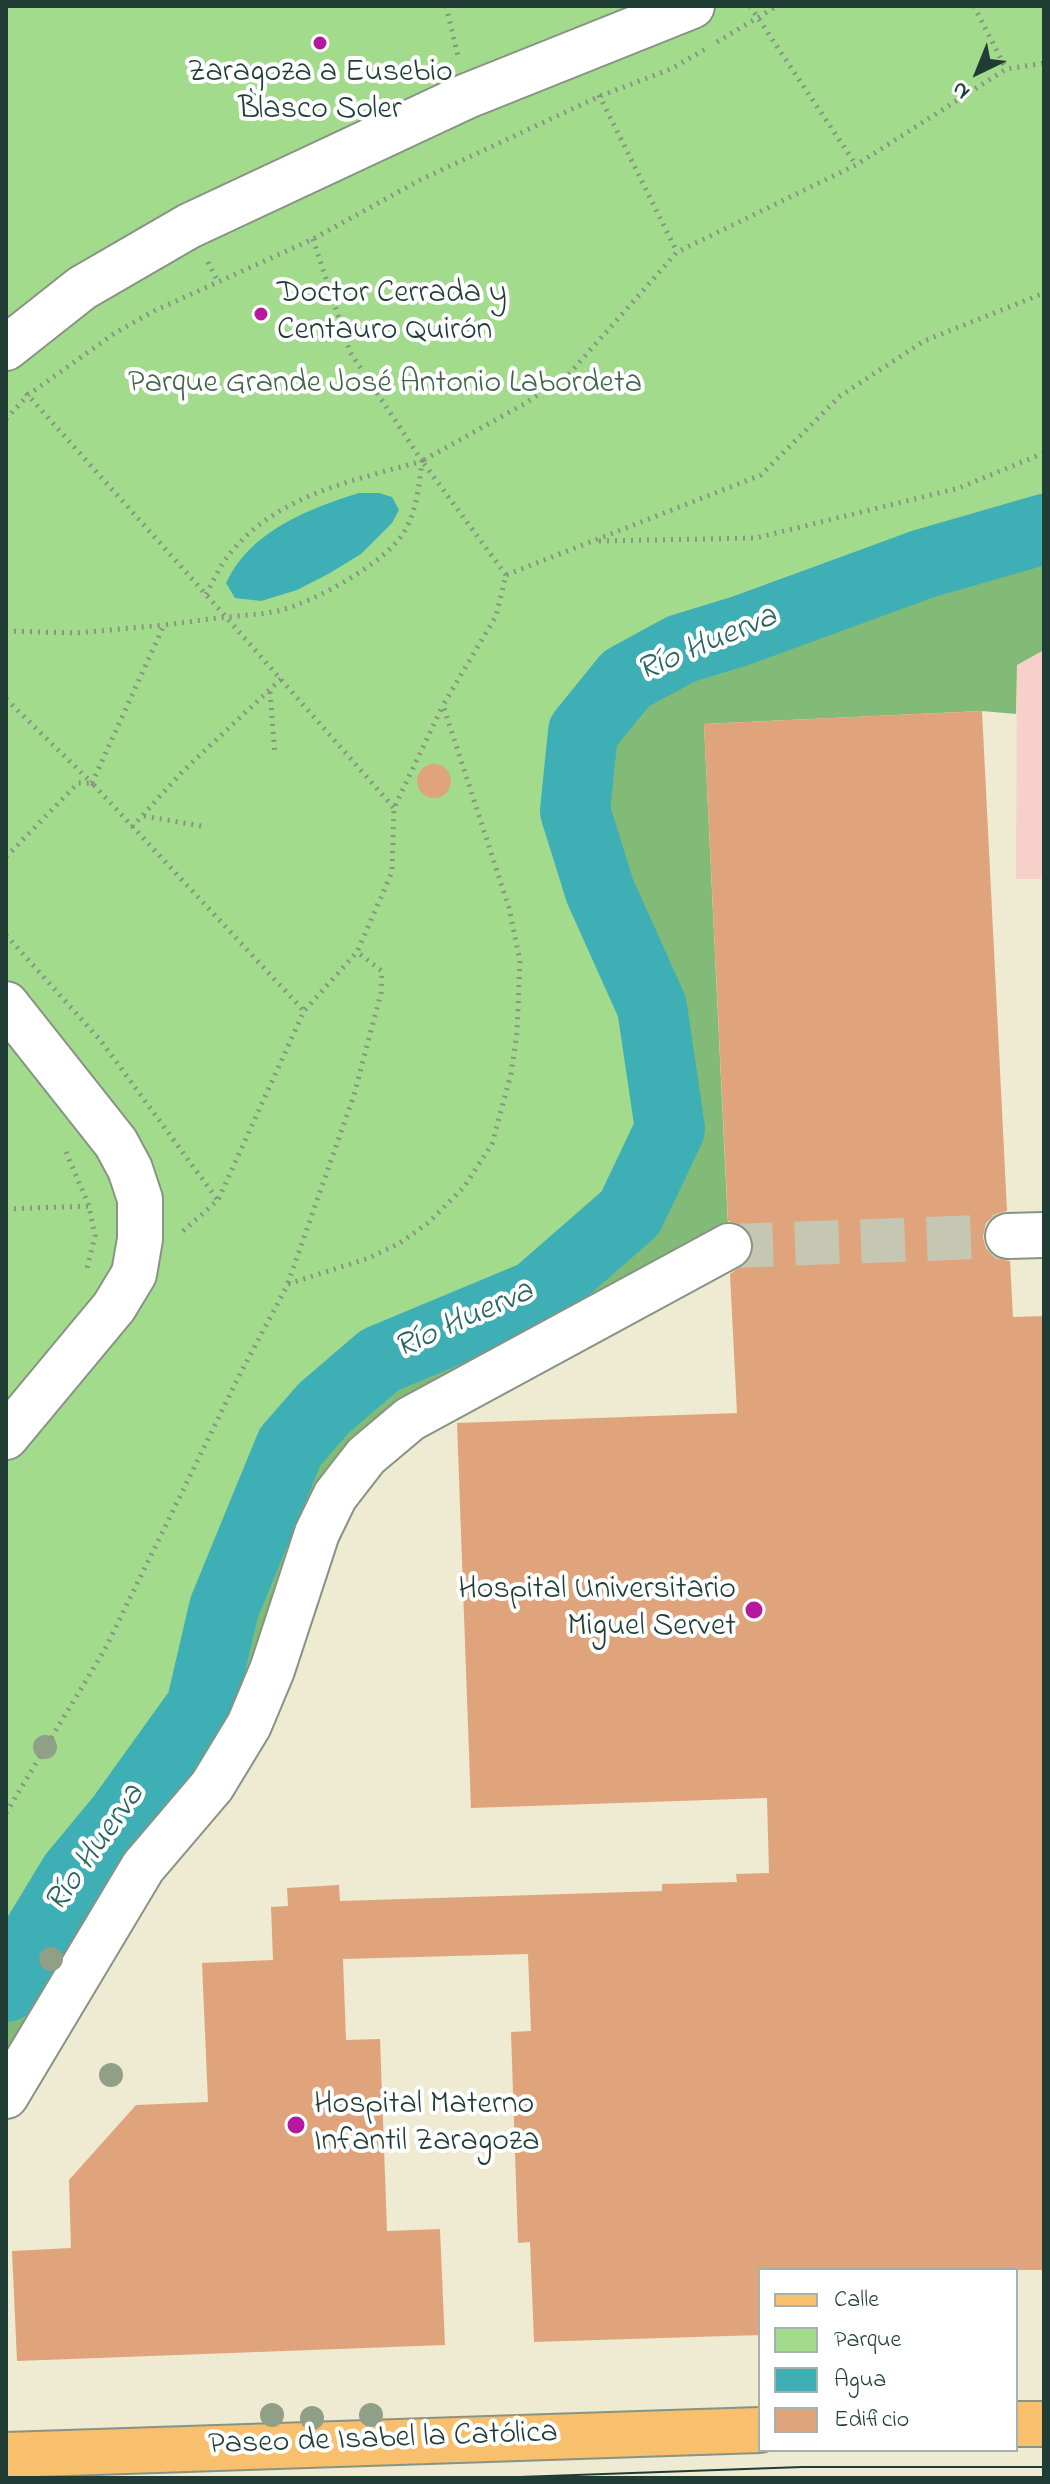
<!DOCTYPE html>
<html>
<head>
<meta charset="utf-8">
<style>
	body { margin:0 }
	#map { position:relative; width:1050px; height:2484px; overflow:hidden; background:#efead2; font-family:"Indie Flower",sans-serif }
	canvas { display:block }
	.frame { position:absolute; inset:0; border:8px solid #1f3d34; pointer-events:none }
	.legend { position:absolute; left:758px; top:2268px; width:260px; height:184px; box-sizing:border-box; background:#fff; border:2px solid #a5b1ae; margin:0; padding:10px 14px; list-style:none; font-size:24px; color:#1f3d34 }
	.legend li { display:flex; align-items:center; gap:16px; height:40px }
	.legend b { width:40px; border:2px solid #a5b1ae }
	.north { position:absolute; left:938px; top:32px; width:80px; height:80px; -webkit-text-stroke:6px #fff; paint-order:stroke; rotate:223deg; font-size:22px; font-weight:700; line-height:32px; text-align:center; color:#1f3d34 }
	.north::after { content:''; display:block; margin:auto; width:28px; height:36px; background:#1f3d34; clip-path:polygon(50% 0,100% 100%,50% 72%,0 100%) }
</style>
</head>
<body>
<div id="map">
<canvas width="1050" height="2484"></canvas>
<div class="frame"></div>
<ul class="legend">
<li><b style="height:10px;background:#f8bf6c"></b>Calle</li>
<li><b style="height:22px;background:#a3db8d"></b>Parque</li>
<li><b style="height:22px;background:#3eafb5"></b>Agua</li>
<li><b style="height:22px;background:#dfa47b"></b>Edificio</li>
</ul>
<div class="north">N</div>
</div>
<script>
const ctx = document.querySelector('canvas').getContext('2d');
ctx.lineJoin = 'round';
function fill(path, color) { ctx.fillStyle = color; ctx.fill(path, 'evenodd'); }
function trace(path, color, width, dash) { ctx.strokeStyle = color; ctx.lineWidth = width; ctx.lineCap = dash ? 'butt' : 'round'; ctx.setLineDash(dash || []); ctx.stroke(path); }
function drawText(font, color, halo, rows, align = 'center') {
  ctx.font = font + ' "Indie Flower",sans-serif'; ctx.lineWidth = 8; ctx.setLineDash([]); ctx.textBaseline = 'middle'; ctx.strokeStyle = halo; ctx.fillStyle = color; for (const [text, x, y, turn = 0] of rows) {
    ctx.save(); ctx.translate(x, y); ctx.rotate((+turn || 0) * Math.PI / 180); ctx.textAlign = isNaN(turn) ? turn : align; if (halo) ctx.strokeText(text, 0, 0); ctx.fillText(text, 0, 0); ctx.restore();
  }
}
const built = new Path2D(`
	M 1044,650 L 1044,879 L 1016,879 L 1017,665 Z`);
const green = new Path2D(`
	M 6,6 L 1044,6 L 1044,529 L 923,564 L 740,631 L 681,649 L 600,891 L 652,1007 L 670,1129 L 630,1213 L 536,1295 L 380,1360 L 324,1408 L 290,1447 L 224,1608 L 201,1707 L 122,1817 L 74,1875 L 6,1987 Z`);
const forest = new Path2D(`
	M 1044,529 L 1044,650 L 1017,665 L 1016,714 L 982,711 L 704,724 L 729,1246 L 366,1456 L 272,1670 L 6,2096 L 6,1987 L 74,1875 L 122,1817 L 201,1707 L 224,1608 L 290,1447 L 324,1408 L 380,1360 L 536,1295 L 630,1213 L 670,1129 L 652,1007 L 600,891 L 575,811 L 583,732 L 626,679 L 681,649 L 740,631 L 923,564 Z`);
const water = new Path2D(`
	M 359,493 L 379,493 L 392,497 L 399,510 L 392,523 L 361,554 L 330,573 L 297,590 L 261,601 L 235,598 L 226,583 C 250,531 308,509 359,493 Z`);
const river = new Path2D(`
	M 6,1987 L 74,1875 L 122,1817 L 201,1707 L 224,1608 L 290,1447 L 324,1408 L 380,1360 L 536,1295 L 630,1213 L 670,1129 L 652,1007 L 600,891 L 575,811 L 583,732 L 626,679 L 681,649 L 740,631 L 923,564 L 1044,529`);
const building = new Path2D(`
	M 982,711 L 1007,1211 L 996,1214 L 986,1223 L 983,1237 L 986,1248 L 995,1258 L 1010,1261 L 1013,1317 L 1044,1316 L 1044,2270 L 760,2270 L 760,2335 L 534,2342 L 530,2242 L 518,2243 L 511,2032 L 531,2031 L 528,1954 L 343,1959 L 346,2040 L 380,2039 L 387,2231 L 440,2229 L 445,2345 L 17,2361 L 12,2251 L 71,2248 L 69,2180 L 136,2105 L 208,2102 L 202,1963 L 273,1960 L 271,1907 L 288,1906 L 287,1888 L 339,1885 L 340,1901 L 662,1891 L 662,1884 L 737,1882 L 736,1874 L 769,1873 L 767,1798 L 471,1808 L 457,1423 L 737,1413 L 730,1274 L 750,1260 L 754,1246 L 751,1233 L 743,1225 L 728,1221 L 704,724 Z
	M417 781a17 17 0 1 1 34 0a17 17 0 1 1-34 0Z`);
const minorTunnel = new Path2D(`
	M 729,1246 L 1008,1236`);
const path = new Path2D(`
	M 446,6 L 458,56
	M 750,6 L 856,165
	M 974,6 L 1006,69
	M 717,42 L 777,6
	M 599,95 L 677,252
	M 313,239 L 350,352 L 422,461
	M 208,262 L 218,282
	M 26,393 L 226,617 C 243,615 263,615 281,610 C 314,602 387,562 404,532 C 417,511 419,485 422,461 C 352,481 275,495 228,556 C 219,567 213,582 206,594
	M 6,419 L 28,395 L 115,333 L 154,311 L 313,239 L 420,180 L 600,96 L 671,69 L 709,47
	M 599,541 L 756,538 L 959,488 L 1044,453
	M 506,575 L 422,461 L 524,404 L 569,374 L 677,252 L 856,165 L 1006,69 L 1044,63
	M 6,631 L 76,633 L 164,625
	M 270,692 L 275,755
	M 6,699 L 92,783 L 164,625 L 226,617 L 394,808
	M 144,816 L 207,827
	M 132,827 L 182,772 L 281,679
	M 6,857 L 78,783 L 92,783 L 304,1011
	M 6,935 L 101,1041 L 217,1199
	M 66,1152 L 89,1206 L 95,1236 L 87,1268
	M 6,1209 L 91,1206
	M 183,1231 L 218,1200 L 304,1011 L 357,952 L 392,872 L 394,808 L 443,705
	M 288,1283 L 354,1095 L 381,993 L 382,971 L 357,952
	M 6,1813 L 105,1649 L 240,1374 L 288,1284 L 369,1258 L 400,1243 L 428,1223 L 464,1187 L 492,1144 L 511,1074 L 517,1033 L 520,961 L 509,908 L 443,705 L 496,616 L 506,575 L 761,475 L 840,396 L 924,341 L 1044,293`);
const minor = new Path2D(`
	M 6,348 L 82,288 L 189,226 L 467,96 L 692,6
	M 6,1004 L 116,1143 L 130,1169 L 140,1199 L 140,1239 L 134,1274 L 114,1307 L 6,1437
	M 1008,1236 L 1044,1235
	M 6,2096 L 143,1867 L 212,1786 L 249,1725 L 272,1670 L 317,1533 L 335,1496 L 366,1456 L 410,1419 L 729,1246`);
const major = new Path2D(`
	M 1016,2424 L 1044,2424
	M 6,2455 L 760,2430`);
const tram = new Path2D(`
	M 491,2478 L 802,2467 L 1044,2467`);
const trees = [
	[45,1747],
	[51,1959],
	[111,2075],
	[272,2415],
	[371,2415],
	[312,2418]
];
const markers = [
	[320,43,8,"#b5179e"],
	[261,314,8,"#b5179e"],
	[754,1610,10,"#b5179e"],
	[296,2125,10,"#b5179e"]
];
const poiNames = [
	["Zaragoza a Eusebio",320,75,"center"],
	["Blasco Soler",320,112,"center"],
	["Doctor Cerrada y",277,296],
	["Centauro Quirón",277,333],
	["Hospital Universitario",736,1592,"right"],
	["Miguel Servet",736,1629,"right"],
	["Hospital Materno",314,2107],
	["Infantil Zaragoza",314,2144]
];
const parkNames = [
	["Parque Grande José Antonio Labordeta",385,386]
];
const streetNames = [
	["Paseo de Isabel la Católica",383,2441,-2]
];
const waterNames = [
	["Río Huerva",708,646,-23],
	["Río Huerva",465,1322,-24],
	["Río Huerva",97,1850,-55]
];
fill(built, '#f7d0ca');
fill(green, '#a3db8d');
fill(forest, '#82bb78');
fill(water, '#3eafb5');
trace(river, '#3eafb5', 70);
fill(building, '#dfa47b');
trace(minorTunnel, '#c5c7b2', 44, [44, 22]);
trace(minor, '#879483', 48);
trace(major, '#879483', 48);
trace(path, '#879483', 5, [2, 6]);
trace(minor, '#fff', 44);
trace(major, '#f8bf6c', 44);
trace(tram, '#1f3d34', 2);
ctx.fillStyle = '#8fa087';
for (const [x, y] of trees) { ctx.beginPath(); ctx.arc(x, y, 12, 0, 2 * Math.PI); ctx.fill(); }
for (const [x, y, r, color] of markers) { const dot = new Path2D(); dot.arc(x, y, r, 0, 2 * Math.PI); ctx.fillStyle = color; ctx.fill(dot); trace(dot, '#fff', 3); }
drawText('32px', '#1f3d34', '#fff', poiNames, 'left');
drawText('32px', '#40644a', '#fff', parkNames);
drawText('32px', '#1f3d34', '#fff', streetNames);
drawText('italic 34px', '#2a6561', '#fff', waterNames);
</script>
</body>
</html>
